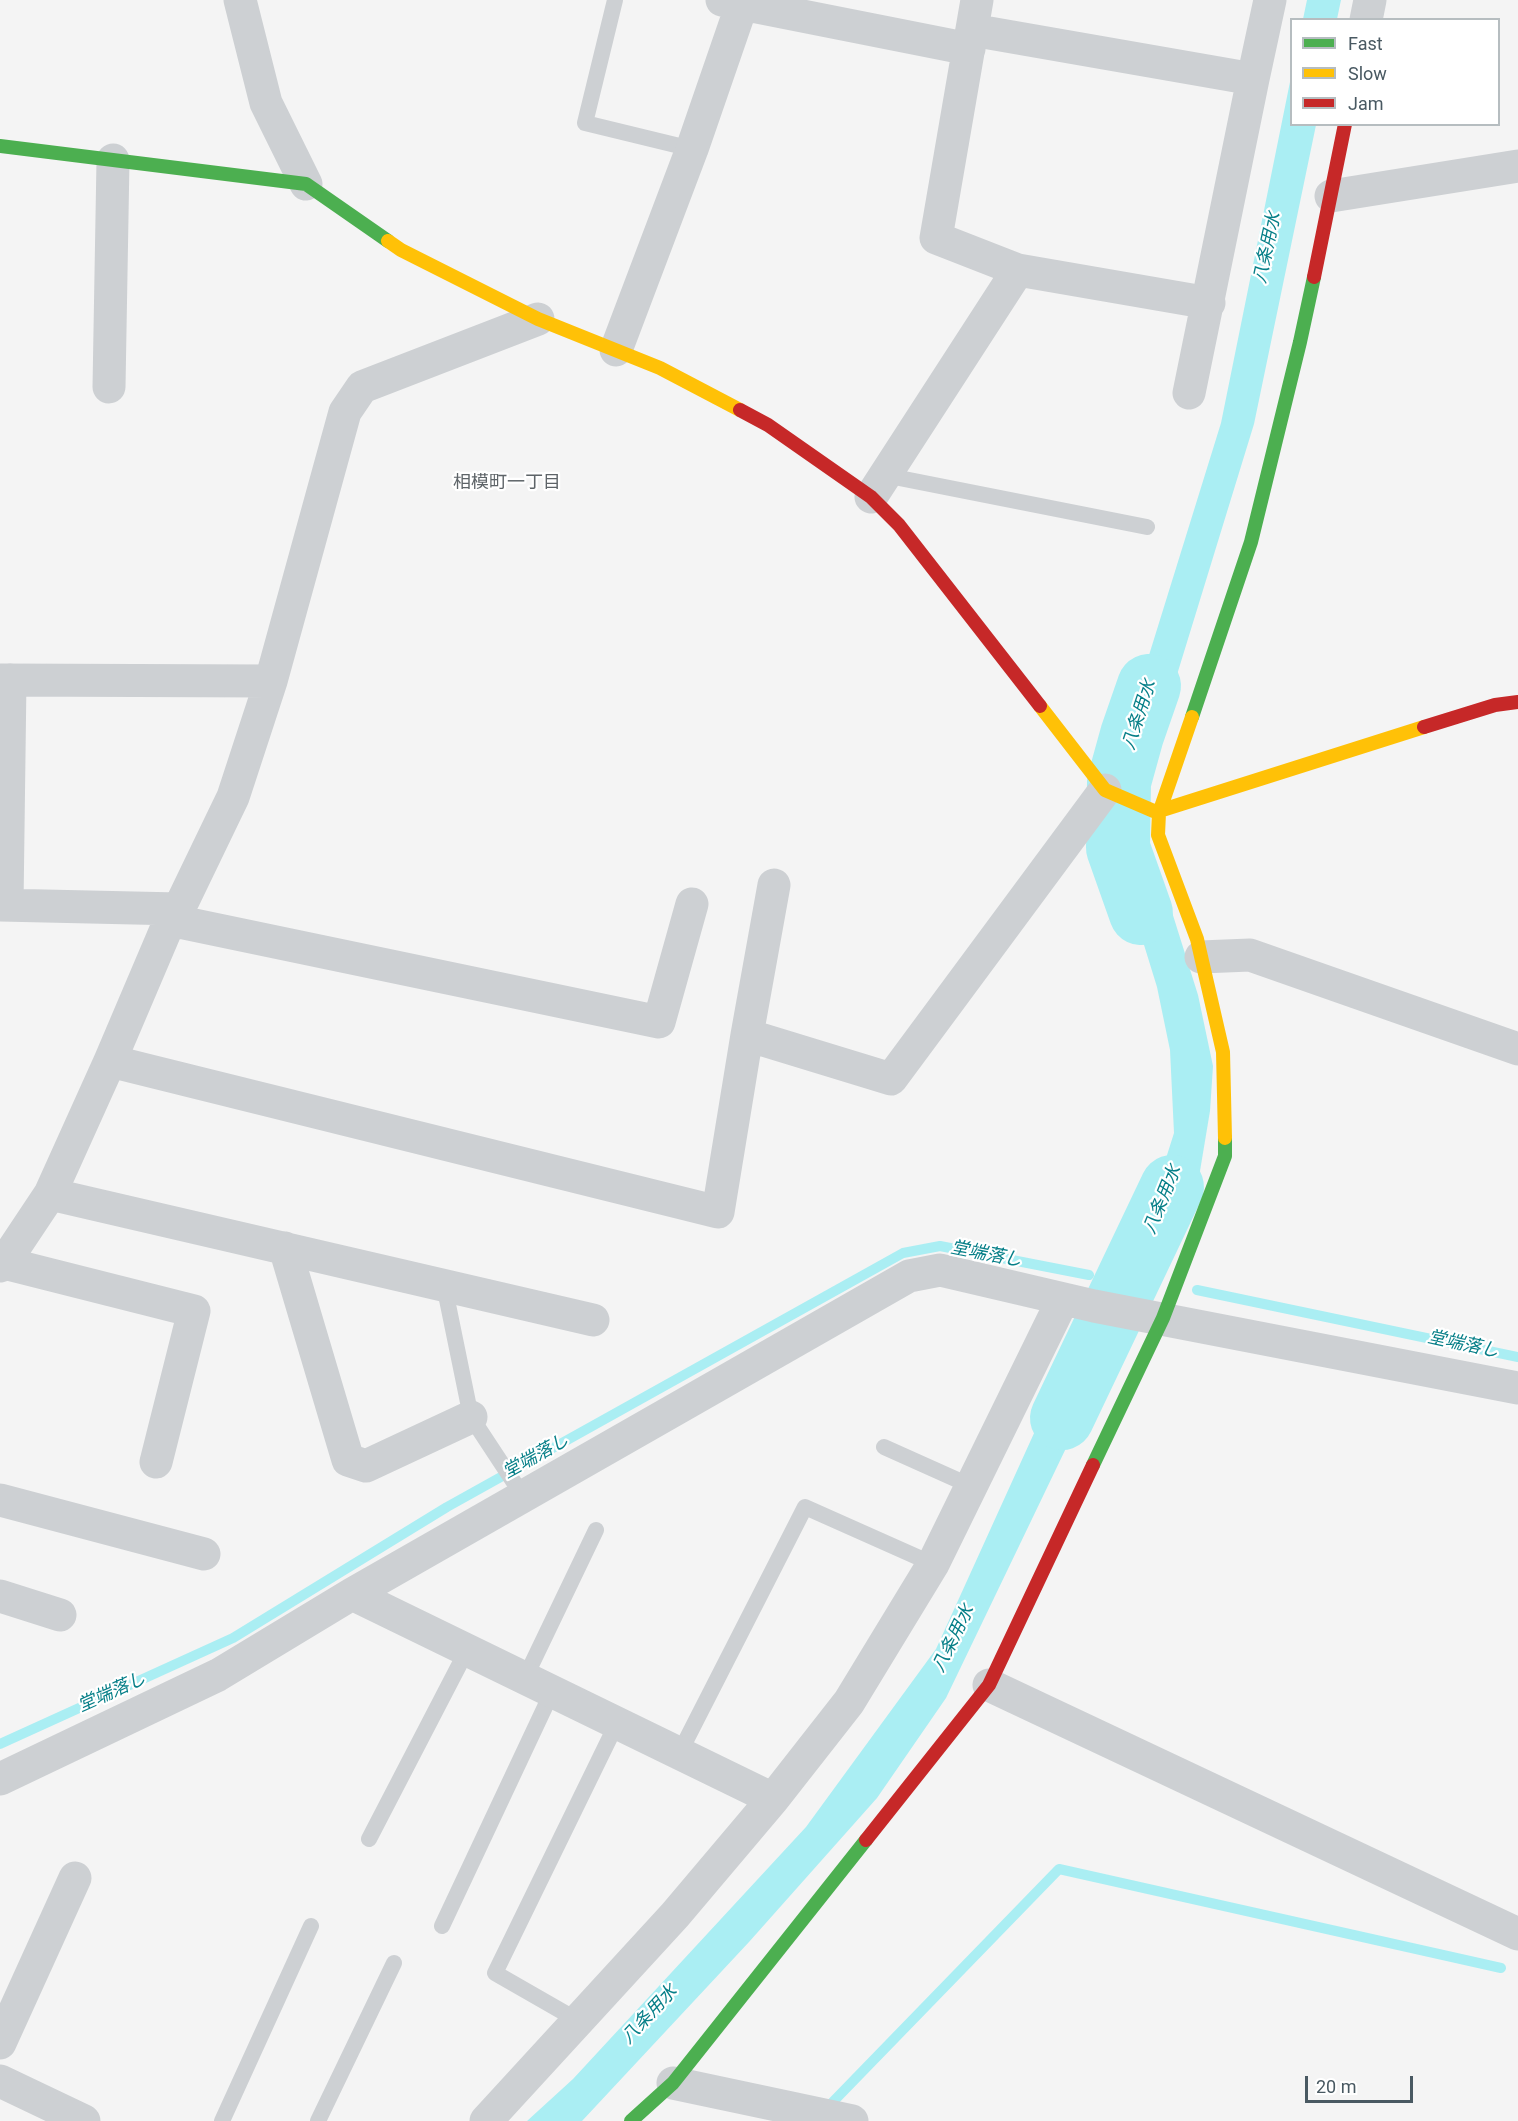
<!DOCTYPE html>
<html>
<head>
<meta charset="utf-8">
<style>
	body { margin:0 }
	#map { position:relative; width:1518px; height:2121px; overflow:hidden; background:#f4f4f4; font-family:Roboto,sans-serif }
	canvas { display:block }
	.legend { position:absolute; left:1290px; top:18px; width:210px; height:108px; box-sizing:border-box; background:#fff; border:2px solid #b6bdc0; margin:0; padding:8px 10px; list-style:none; font-size:18px; color:#495962 }
	.legend li { display:flex; align-items:center; gap:12px; height:30px }
	.legend b { width:30px; border:2px solid #b6bdc0 }
	.scale { position:absolute; left:1305px; top:2076px; width:108px; height:27px; box-sizing:border-box; border:3px solid #495962; border-top:0; padding-left:8px; font-size:18px; line-height:21px; white-space:nowrap; color:#495962; -webkit-text-stroke:4px #fff; paint-order:stroke }
</style>
</head>
<body>
<div id="map">
<canvas width="1518" height="2121"></canvas>
<ul class="legend">
<li><b style="height:8px;background:#4caf50"></b>Fast</li>
<li><b style="height:8px;background:#ffc107"></b>Slow</li>
<li><b style="height:8px;background:#c62828"></b>Jam</li>
</ul>
<div class="scale">20 m</div>
</div>
<script>
const ctx = document.querySelector('canvas').getContext('2d');
ctx.lineJoin = 'round';
function fill(path, color) { ctx.fillStyle = color; ctx.fill(path, 'evenodd'); }
function trace(path, color, width, dash) { ctx.strokeStyle = color; ctx.lineWidth = width; ctx.lineCap = dash ? 'butt' : 'round'; ctx.setLineDash(dash || []); ctx.stroke(path); }
function drawText(font, color, halo, rows, align = 'center') {
  ctx.font = font + ' Roboto,"Noto Sans JP",sans-serif'; ctx.lineWidth = 4.5; ctx.setLineDash([]); ctx.textBaseline = 'middle'; ctx.strokeStyle = halo; ctx.fillStyle = color; for (const [text, x, y, turn = 0] of rows) {
    ctx.save(); ctx.translate(x, y); ctx.rotate((+turn || 0) * Math.PI / 180); ctx.textAlign = isNaN(turn) ? turn : align; if (halo) ctx.strokeText(text, 0, 0); ctx.fillText(text, 0, 0); ctx.restore();
  }
}
const water = new Path2D(`
	M 1307,0 L 1341,0 L 1337,19 L 1303,19 Z
	M 1291,77 L 1292,124 L 1316,125 L 1254,424 L 1168,704 L 1135,779 L 1114,768 L 1221,423 Z
	M 1107,825 L 1136,834 L 1143,878 L 1166,893 L 1198,995 L 1213,1066 L 1210,1111 L 1200,1171 L 1161,1272 L 1115,1266 L 1155,1193 L 1174,1133 L 1170,1050 L 1157,987 Z
	M 1080,1332 L 1117,1342 L 946,1698 L 877,1798 L 749,1942 L 582,2121 L 527,2121 L 573,2079 L 806,1827 L 936,1649 Z`);
const stream = new Path2D(`
	M 1197,1290 L 1518,1357
	M 0,1744 L 233,1638 L 447,1507 L 903,1253 L 940,1246 L 1089,1275
	M 825,2110 L 1059,1869 L 1501,1968`);
const river = new Path2D(`
	M 1141,913 L 1118,848 L 1119,782 L 1132,735 L 1149,686
	M 1062,1418 L 1172,1187`);
const lane = new Path2D(`
	M 615,0 L 585,123 L 692,149
	M 884,475 L 1147,527
	M 444,1285 L 471,1417 L 523,1496
	M 884,1447 L 971,1486
	M 525,1678 L 596,1530
	M 680,1752 L 805,1507 L 933,1564
	M 369,1839 L 467,1650
	M 442,1926 L 552,1692
	M 577,2020 L 495,1973 L 617,1723
	M 222,2121 L 311,1926
	M 318,2121 L 394,1963`);
const street = new Path2D(`
	M 240,0 L 266,103 L 306,184
	M 722,0 L 969,49
	M 977,0 L 936,238 L 1018,270 L 1209,303
	M 1366,20 L 1370,0
	M 972,30 L 1253,79 L 1270,0
	M 1331,196 L 1518,166
	M 616,350 L 692,149 L 742,4
	M 109,387 L 113,160
	M 1189,393 L 1253,79
	M 871,497 L 1018,270
	M 0,680 L 271,681
	M 0,905 L 179,909
	M 7,905 L 10,680
	M 170,920 L 659,1022 L 692,904
	M 1201,957 L 1250,955 L 1518,1049
	M 747,1035 L 891,1079 L 1105,790
	M 110,1061 L 718,1212 L 747,1035 L 774,885
	M 50,1194 L 593,1320
	M 285,1248 L 348,1460 L 366,1466 L 471,1417
	M 0,1262 L 4,1263 L 50,1194 L 110,1061 L 170,920 L 179,909 L 233,797 L 271,681 L 345,412 L 362,387 L 538,319
	M 0,1266 L 4,1263 L 194,1311 L 156,1462
	M 0,1500 L 204,1554
	M 352,1594 L 773,1799
	M 0,1596 L 60,1615
	M 989,1685 L 1518,1934
	M 0,1779 L 218,1675 L 352,1594 L 909,1276 L 940,1270 L 1094,1306 L 1518,1388
	M 0,2043 L 75,1878
	M 0,2081 L 84,2121
	M 673,2083 L 852,2121
	M 486,2121 L 675,1915 L 773,1799 L 849,1702 L 933,1564 L 1063,1299`);
const fast = new Path2D(`
	M 0,146 L 306,184 L 388,241
	M 1192,717 L 1251,542 L 1300,342 L 1314,277
	M 1093,1465 L 1163,1318 L 1225,1156 L 1225,1138
	M 631,2121 L 673,2083 L 866,1840`);
const slow = new Path2D(`
	M 388,241 L 401,250 L 538,319 L 660,368 L 740,410
	M 1040,706 L 1105,790 L 1156,812 L 1424,727
	M 1192,717 L 1159,813 L 1158,835 L 1197,939 L 1223,1052 L 1225,1138`);
const jam = new Path2D(`
	M 1314,277 L 1345,124
	M 740,410 L 768,425 L 871,497 L 899,525 L 1040,706
	M 1424,727 L 1495,705 L 1518,702
	M 866,1840 L 989,1685 L 1093,1465`);
const waterNames = [
	["八条用水",1268,248,-78],
	["八条用水",1140,715,-72],
	["八条用水",1163,1200,-68],
	["堂端落し",986,1255,11],
	["堂端落し",1463,1345,12],
	["堂端落し",536,1457,-29],
	["八条用水",954,1639,-64],
	["堂端落し",112,1693,-24],
	["八条用水",650,2015,-47]
];
const neighbourhoodNames = [
	["相模町一丁目",507,483]
];
fill(water, '#aaeef3');
trace(stream, '#aaeef3', 10);
trace(river, '#aaeef3', 64);
trace(lane, '#cdd0d3', 16);
trace(street, '#cdd0d3', 33);
trace(fast, '#4caf50', 14);
trace(slow, '#ffc107', 14);
trace(jam, '#c62828', 14);
drawText('italic 18px', '#067f88', '#fff', waterNames);
drawText('18px', '#5e6468', '#fff', neighbourhoodNames);
</script>
</body>
</html>
